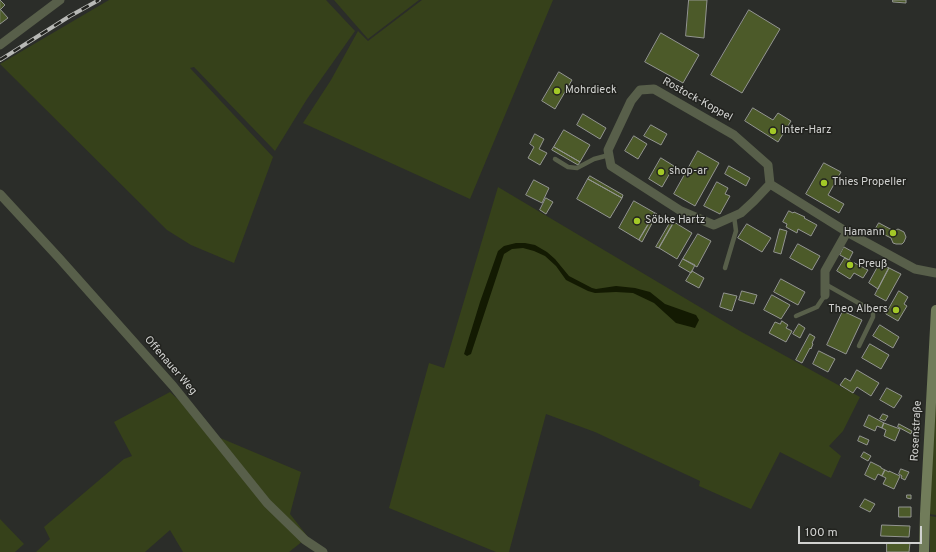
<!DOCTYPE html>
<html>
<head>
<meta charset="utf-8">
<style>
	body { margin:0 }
	#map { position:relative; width:936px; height:552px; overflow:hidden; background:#2b2d29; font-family:Overpass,sans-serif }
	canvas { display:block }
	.scale { position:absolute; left:798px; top:526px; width:124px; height:18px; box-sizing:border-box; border:2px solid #d1d2d0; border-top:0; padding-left:5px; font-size:12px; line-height:14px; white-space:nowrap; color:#d1d2d0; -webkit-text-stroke:3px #22231f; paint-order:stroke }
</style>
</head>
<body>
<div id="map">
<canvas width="936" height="552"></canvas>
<div class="scale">100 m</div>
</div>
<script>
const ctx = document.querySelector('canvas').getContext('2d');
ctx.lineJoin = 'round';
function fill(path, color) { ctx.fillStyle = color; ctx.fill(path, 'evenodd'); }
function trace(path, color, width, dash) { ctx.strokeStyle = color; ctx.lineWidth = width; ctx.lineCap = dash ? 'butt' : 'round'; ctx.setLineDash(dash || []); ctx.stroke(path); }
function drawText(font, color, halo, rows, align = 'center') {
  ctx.font = font + ' Overpass,sans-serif'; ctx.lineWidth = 3; ctx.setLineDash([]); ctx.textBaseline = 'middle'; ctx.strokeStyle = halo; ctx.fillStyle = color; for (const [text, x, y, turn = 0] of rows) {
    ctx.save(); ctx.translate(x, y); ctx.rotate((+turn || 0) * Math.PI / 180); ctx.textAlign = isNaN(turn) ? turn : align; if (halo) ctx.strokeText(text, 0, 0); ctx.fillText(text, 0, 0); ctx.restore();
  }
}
const green = new Path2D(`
	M 109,0 L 326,0 L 355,31 L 307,99 L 275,151 L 194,67 L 190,68 L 273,157 L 234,263 L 191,245 L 167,230 L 0,64 Z
	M 334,0 L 419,0 L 368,39 Z
	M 422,0 L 553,0 L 470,199 L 303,123 L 331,80 L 358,31 L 368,41 Z
	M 498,187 L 740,331 L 860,397 L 843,431 L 829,446 L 841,456 L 831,478 L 780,452 L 751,509 L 699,486 L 700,481 L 595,432 L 546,414 L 509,552 L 496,552 L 389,508 L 429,363 L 444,368 Z
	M 936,390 L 936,515 L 929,514 Z
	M 170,392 L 218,437 L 301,472 L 290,514 L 308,537 L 289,552 L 183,552 L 170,530 L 145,552 L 36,552 L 50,539 L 44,527 L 124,459 L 132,456 L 114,422 Z
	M 930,516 L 936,517 L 936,552 L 930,552 Z
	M 0,519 L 24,544 L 15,552 L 0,552 Z`);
const water = new Path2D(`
	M 516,243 L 525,243 L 535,245 L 547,252 L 555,259 L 569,276 L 592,288 L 596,289 L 616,286 L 635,288 L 650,292 L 665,304 L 696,315 L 699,320 L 695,328 L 676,323 L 654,303 L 633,293 L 616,292 L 595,293 L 588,291 L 566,280 L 556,266 L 545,256 L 534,251 L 523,248 L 512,249 L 504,254 L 471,354 L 467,356 L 464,354 L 480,302 L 498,251 L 504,246 Z`);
const building = new Path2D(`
	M 0,0 L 5,5 L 0,10 Z
	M 689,0 L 707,0 L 704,38 L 686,36 Z
	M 893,0 L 906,0 L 906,3 L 893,2 Z
	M 0,9 L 8,18 L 0,24 Z
	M 749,10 L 780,29 L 742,93 L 711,75 Z
	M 661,33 L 699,55 L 683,83 L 645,62 Z
	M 559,72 L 572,80 L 555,109 L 542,101 Z
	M 753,108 L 773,120 L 778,113 L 791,121 L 778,142 L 745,121 Z
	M 583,114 L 606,128 L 600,139 L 577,125 Z
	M 651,125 L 667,134 L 661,145 L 644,136 Z
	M 564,130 L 590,145 L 580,162 L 554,147 Z
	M 535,134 L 544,139 L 539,149 L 547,153 L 540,165 L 528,158 L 534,147 L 530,144 Z
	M 634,136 L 647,144 L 638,159 L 625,151 Z
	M 554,147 L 580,162 L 578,165 L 552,150 Z
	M 698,151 L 719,163 L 695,206 L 674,194 Z
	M 661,158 L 674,166 L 662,187 L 649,179 Z
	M 824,163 L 841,172 L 828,195 L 844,204 L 839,213 L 806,194 Z
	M 729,166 L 750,178 L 746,186 L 725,174 Z
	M 590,176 L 623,195 L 622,198 L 588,179 Z
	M 588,179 L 622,198 L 610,218 L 577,199 Z
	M 534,180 L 549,188 L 542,203 L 526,195 Z
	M 717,182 L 728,188 L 725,194 L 730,196 L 720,214 L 704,206 Z
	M 546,198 L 553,202 L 546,214 L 540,210 Z
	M 634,201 L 655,213 L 639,240 L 619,228 Z
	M 789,211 L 793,213 L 794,212 L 805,217 L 804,218 L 817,225 L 811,236 L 798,229 L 797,233 L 786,227 L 787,224 L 783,222 Z
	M 655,213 L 657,214 L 642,242 L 639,240 Z
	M 671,221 L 674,222 L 659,248 L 656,247 Z
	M 674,222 L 692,233 L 677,259 L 659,248 Z
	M 879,223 L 894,231 L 898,229 L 904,232 L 906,237 L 904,242 L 902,244 L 896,244 L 893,243 L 891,238 L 875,230 Z
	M 747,224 L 771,238 L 762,252 L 738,238 Z
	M 780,229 L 787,231 L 781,254 L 774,252 Z
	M 698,234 L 711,241 L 697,267 L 683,259 Z
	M 798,244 L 820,256 L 812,270 L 790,258 Z
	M 844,247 L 853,252 L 849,260 L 840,255 Z
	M 845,258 L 868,270 L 863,278 L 854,273 L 850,279 L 837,271 Z
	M 683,259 L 695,265 L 691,273 L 679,266 Z
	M 880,263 L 889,268 L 878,289 L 869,283 Z
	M 889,268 L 901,274 L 886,301 L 875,295 Z
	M 692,271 L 704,278 L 699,288 L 686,281 Z
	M 781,279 L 805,292 L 798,305 L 774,292 Z
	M 742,291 L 757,295 L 754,304 L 739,300 Z
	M 899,291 L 908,297 L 904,304 L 907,306 L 898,321 L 886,314 Z
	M 724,293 L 737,296 L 732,311 L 720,307 Z
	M 772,295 L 790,305 L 781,319 L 764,310 Z
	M 843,311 L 862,320 L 846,354 L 827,345 Z
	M 782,321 L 788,325 L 786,328 L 792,331 L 786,342 L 769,333 L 775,322 L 780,324 Z
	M 799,324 L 805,328 L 800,338 L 793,334 Z
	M 880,325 L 899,337 L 893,348 L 873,336 Z
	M 810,334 L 815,337 L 812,343 L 813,344 L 811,349 L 810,348 L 802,363 L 796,360 Z
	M 870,344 L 889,355 L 881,369 L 862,358 Z
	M 819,351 L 835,359 L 828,372 L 813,364 Z
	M 857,370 L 879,383 L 871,396 L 857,387 L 853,393 L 840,385 L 845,378 L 850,381 Z
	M 887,388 L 902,396 L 894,408 L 880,400 Z
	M 883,414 L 888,416 L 885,421 L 880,419 Z
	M 869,415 L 884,423 L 882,428 L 877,426 L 875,431 L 864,426 Z
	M 884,423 L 900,429 L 895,441 L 884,436 L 886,430 L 882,428 Z
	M 899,424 L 912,431 L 911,434 L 898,427 Z
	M 860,436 L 869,440 L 867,445 L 858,441 Z
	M 864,452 L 871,456 L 868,461 L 861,457 Z
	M 871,462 L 881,467 L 881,468 L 885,470 L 882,476 L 878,474 L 875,480 L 865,475 Z
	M 901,469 L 909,472 L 905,480 L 901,478 L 902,476 L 899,474 Z
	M 885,470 L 889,472 L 889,471 L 900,476 L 894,489 L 883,484 L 886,478 L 882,476 Z
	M 907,495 L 911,495 L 911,499 L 907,498 Z
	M 865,499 L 875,504 L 870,512 L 860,507 Z
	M 899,507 L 911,507 L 911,517 L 899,517 Z
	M 882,525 L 910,526 L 909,537 L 881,536 Z
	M 887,543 L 910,543 L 909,552 L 887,552 Z`);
const service = new Path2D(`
	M 555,159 L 568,167 L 577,168 L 594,159 L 609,155
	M 725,268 L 736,231 L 734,216
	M 825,284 L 871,310 L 873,312 L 873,317 L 859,346
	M 796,316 L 817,307 L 825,295`);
const minor = new Path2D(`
	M 0,45 L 60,0
	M 654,89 L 734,135 L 768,165 L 770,184 L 754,201 L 741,213 L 714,225 L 681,211 L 611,166 L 608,150 L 631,101 L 640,90 Z
	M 770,184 L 847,232 L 915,269 L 936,273
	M 0,194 L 59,258 L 173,386 L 267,503 L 305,540 L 323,552
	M 825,295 L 825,271 L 847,232`);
const secondary = new Path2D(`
	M 924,552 L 925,514 L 936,310`);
const rail = new Path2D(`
	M 0,60 L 70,16 L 99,0`);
const markers = [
	[557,91,4,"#a3c927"],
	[773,131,4,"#a3c927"],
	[661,172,4,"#a3c927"],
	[824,183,4,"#a3c927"],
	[637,221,4,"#a3c927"],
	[893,233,4,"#a3c927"],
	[850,265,4,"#a3c927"],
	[896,310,4,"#a3c927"]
];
const poiNames = [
	["Mohrdieck",565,91],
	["Inter-Harz",781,131],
	["shop-ar",669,172],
	["Thies Propeller",832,183],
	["Söbke Hartz",645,221],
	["Hamann",885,233,"right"],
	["Preuß",858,265],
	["Theo Albers",888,310,"right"]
];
const streetNames = [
	["Rostock-Koppel",697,100,29],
	["Offenauer Weg",170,366,49],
	["Rosenstraße",917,431,-87]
];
fill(green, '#36411a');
fill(water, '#131a02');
fill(building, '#4c5a29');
trace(building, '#939591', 1);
trace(service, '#585f4a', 4.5);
trace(minor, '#585f4a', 9);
trace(secondary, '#717c5a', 10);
trace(rail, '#b8b9b6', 4);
trace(rail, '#22231f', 2.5, [8]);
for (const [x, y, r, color] of markers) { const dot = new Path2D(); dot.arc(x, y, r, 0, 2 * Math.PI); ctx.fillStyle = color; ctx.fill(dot); trace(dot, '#22231f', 1.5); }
drawText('11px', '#d1d2d0', '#22231f', poiNames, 'left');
drawText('11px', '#d1d2d0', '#22231f', streetNames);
</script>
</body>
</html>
